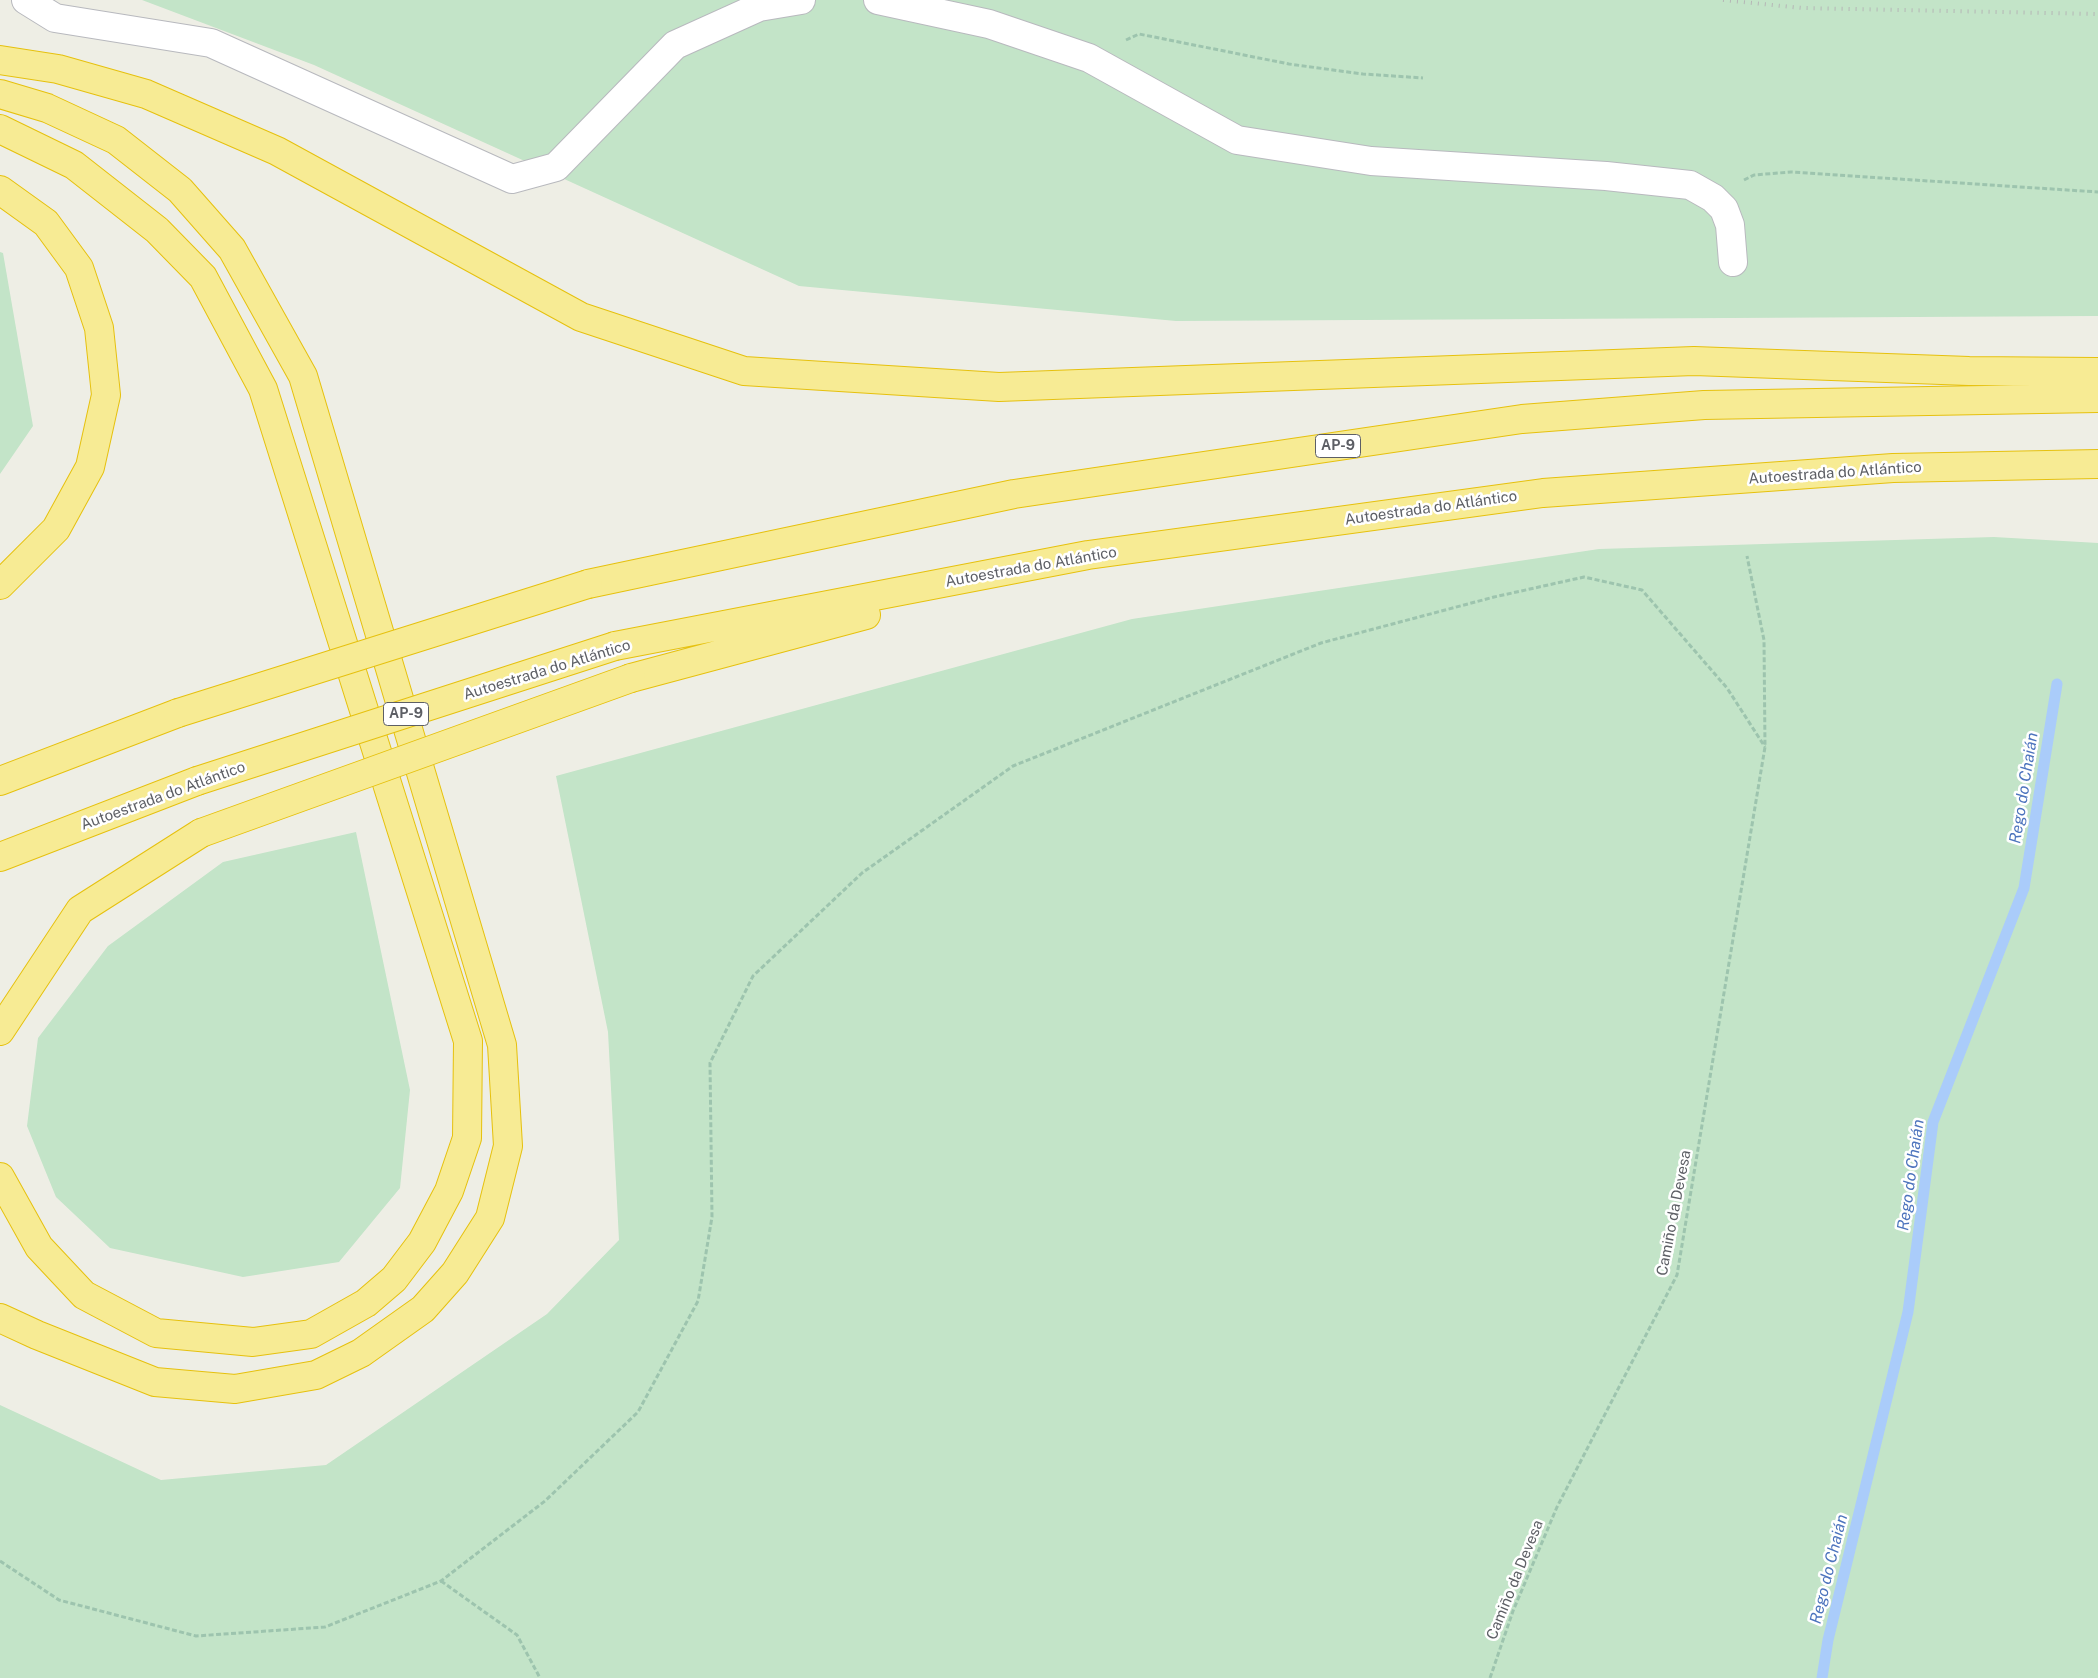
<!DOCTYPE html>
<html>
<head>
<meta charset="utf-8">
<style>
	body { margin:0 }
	canvas { display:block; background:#eeeee5 }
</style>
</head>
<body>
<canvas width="2098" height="1678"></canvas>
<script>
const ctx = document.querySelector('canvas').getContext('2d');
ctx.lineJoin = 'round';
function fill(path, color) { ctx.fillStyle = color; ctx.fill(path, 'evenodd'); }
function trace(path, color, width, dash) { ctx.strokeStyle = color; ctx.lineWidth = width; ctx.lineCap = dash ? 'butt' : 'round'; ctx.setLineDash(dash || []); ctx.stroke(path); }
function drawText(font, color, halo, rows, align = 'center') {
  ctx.font = font + ' "Public Sans",sans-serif'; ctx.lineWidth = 5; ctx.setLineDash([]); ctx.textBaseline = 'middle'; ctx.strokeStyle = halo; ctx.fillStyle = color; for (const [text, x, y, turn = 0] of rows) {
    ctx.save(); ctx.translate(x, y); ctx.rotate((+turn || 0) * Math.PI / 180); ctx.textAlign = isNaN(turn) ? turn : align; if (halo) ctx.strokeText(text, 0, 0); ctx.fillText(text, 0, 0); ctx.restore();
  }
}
const green = new Path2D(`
	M 142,0 L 2098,0 L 2098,316 L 1176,321 L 799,286 L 314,65 Z
	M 0,252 L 3,253 L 33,426 L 0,474 Z
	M 1994,537 L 2098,543 L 2098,1678 L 0,1678 L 0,1405 L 161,1480 L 326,1465 L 547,1314 L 619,1240 L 608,1032 L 556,776 L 1132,619 L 1599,549 Z
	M 356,832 L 410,1090 L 400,1188 L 339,1262 L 243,1277 L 110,1248 L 56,1197 L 27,1126 L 38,1038 L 108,946 L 223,862 Z`);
const stream = new Path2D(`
	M 1822,1678 L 1828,1640 L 1908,1312 L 1933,1122 L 2024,888 L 2057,684`);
const path = new Path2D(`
	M 1126,40 L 1139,34 L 1289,64 L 1363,74 L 1423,78
	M 1744,180 L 1754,175 L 1791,172 L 2098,192
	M 0,1561 L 59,1600 L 196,1636 L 325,1627 L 441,1581 L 545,1501 L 638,1412 L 698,1301 L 712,1217 L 710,1063 L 753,976 L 862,873 L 1013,766 L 1321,643 L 1494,597 L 1584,577 L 1642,590 L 1727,688 L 1765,747
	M 441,1581 L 517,1635 L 540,1678
	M 1490,1678 L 1513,1611 L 1557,1507 L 1677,1275 L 1765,747 L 1764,640 L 1747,556`);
const minor = new Path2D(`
	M 26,0 L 55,18 L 211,43 L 512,179 L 556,167 L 675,45 L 759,7 L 801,0
	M 878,0 L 989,24 L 1089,58 L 1237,140 L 1371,161 L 1606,176 L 1690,185 L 1713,198 L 1724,209 L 1730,225 L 1733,262`);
const motorway = new Path2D(`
	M 0,60 L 58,69 L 146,94 L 277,151 L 581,317 L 744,371 L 999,387 L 1694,361 L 1969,371 L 2098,372
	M 0,94 L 47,108 L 116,140 L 180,190 L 232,249 L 303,376 L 502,1045 L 508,1146 L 490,1218 L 455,1273 L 423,1309 L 361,1353 L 316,1375 L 235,1389 L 155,1382 L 37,1335 L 0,1318
	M 0,129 L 74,165 L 157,230 L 203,277 L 263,389 L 468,1041 L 467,1138 L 449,1191 L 422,1242 L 394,1279 L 366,1303 L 311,1334 L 253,1342 L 156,1333 L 84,1295 L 39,1247 L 0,1177
	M 0,190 L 46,223 L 79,268 L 99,328 L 106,395 L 90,467 L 56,529 L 0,585
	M 588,584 L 1014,494 L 1522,419 L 1704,405 L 2098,398
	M 615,646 L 1088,555 L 1543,493 L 1893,468 L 2098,464
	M 631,678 L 866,615
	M 0,781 L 178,713
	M 0,857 L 197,781
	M 0,1031 L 80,910 L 201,833`);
const rail = new Path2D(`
	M 1723,0 L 1802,8 L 2098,14`);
const motorwayBridge = new Path2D(`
	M 178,713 L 588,584
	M 197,781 L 615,646
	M 201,833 L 631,678`);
const shields = [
	[1338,446,45],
	[406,714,45]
];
const shieldNames = [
	["AP-9",1338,446],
	["AP-9",406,714]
];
const streetNames = [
	["Autoestrada do Atlántico",1835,473,-4],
	["Autoestrada do Atlántico",1431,508,-8],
	["Autoestrada do Atlántico",1031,567,-10],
	["Autoestrada do Atlántico",547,670,-17],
	["Autoestrada do Atlántico",163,796,-20],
	["Camiño da Devesa",1674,1213,-79],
	["Camiño da Devesa",1515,1580,-68]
];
const waterNames = [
	["Rego do Chaián",2024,788,-81],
	["Rego do Chaián",1911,1175,-82],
	["Rego do Chaián",1829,1569,-76]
];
fill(green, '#c3e4c8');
trace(stream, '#aaccfa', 11);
trace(minor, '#b8b9be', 30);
trace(motorway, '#e6c10e', 30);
trace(path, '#9dc4ae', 3, [5, 2.5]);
trace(minor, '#fff', 28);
trace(motorway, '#f7eb94', 28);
trace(rail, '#b5b6b6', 4, [1, 6]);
trace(motorwayBridge, '#e6c10e', 30, []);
trace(motorwayBridge, '#f7eb94', 28);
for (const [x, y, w] of shields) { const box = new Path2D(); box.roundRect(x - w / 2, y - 11.5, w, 23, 4); ctx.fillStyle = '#fff'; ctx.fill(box); trace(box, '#5d5f65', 1); }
drawText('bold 14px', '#5d5f65', null, shieldNames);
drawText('15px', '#5d5f65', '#fff', streetNames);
drawText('italic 16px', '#4d74bd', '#fff', waterNames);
</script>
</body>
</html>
